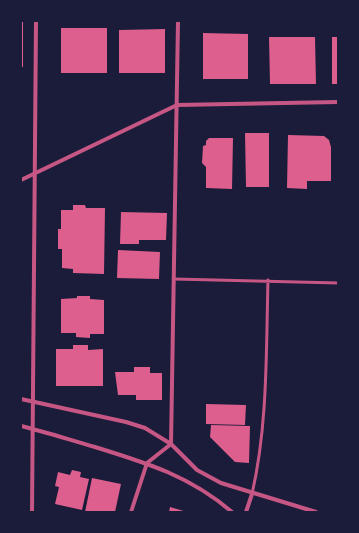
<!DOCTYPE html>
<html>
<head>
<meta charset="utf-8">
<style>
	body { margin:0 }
	#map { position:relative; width:359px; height:533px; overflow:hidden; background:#1b1b3a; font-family:Commissioner,sans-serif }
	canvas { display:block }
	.frame { position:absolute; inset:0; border:22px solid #1b1b3a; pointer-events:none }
</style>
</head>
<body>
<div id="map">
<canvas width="359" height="533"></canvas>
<div class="frame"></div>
</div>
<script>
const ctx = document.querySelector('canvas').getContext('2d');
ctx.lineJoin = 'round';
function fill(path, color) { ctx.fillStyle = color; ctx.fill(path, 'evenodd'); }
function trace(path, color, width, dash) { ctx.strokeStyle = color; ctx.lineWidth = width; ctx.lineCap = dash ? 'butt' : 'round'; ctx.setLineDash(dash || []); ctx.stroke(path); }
const building = new Path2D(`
	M 21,21 L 23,21 L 23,67 L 21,67 Z
	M 61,28 L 107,28 L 107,73 L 61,73 Z
	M 165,29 L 165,73 L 119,73 L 119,30 Z
	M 203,33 L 248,34 L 248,79 L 203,79 Z
	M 269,37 L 315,37 L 316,84 L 270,84 Z
	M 332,37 L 338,37 L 338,84 L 332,84 Z
	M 245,133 L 269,133 L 269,187 L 246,187 Z
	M 288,135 L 324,136 L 329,140 L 331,147 L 331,181 L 307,181 L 307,189 L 287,188 Z
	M 209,138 L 233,138 L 232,189 L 206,188 L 206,167 L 202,163 L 203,146 L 206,145 L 206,141 Z
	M 73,205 L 85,205 L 86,208 L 105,208 L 104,274 L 73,273 L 73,269 L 62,268 L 62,249 L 58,249 L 58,229 L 61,229 L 61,210 L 73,210 Z
	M 121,212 L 167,213 L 166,240 L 139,240 L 139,244 L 120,244 Z
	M 118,250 L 160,252 L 159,279 L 117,278 Z
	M 77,296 L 90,296 L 90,299 L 104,300 L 104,334 L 90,334 L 90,338 L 76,337 L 76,333 L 61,333 L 61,299 L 77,298 Z
	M 73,345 L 88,345 L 88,350 L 103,349 L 103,386 L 56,386 L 56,349 L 73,349 Z
	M 134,367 L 150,367 L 150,373 L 162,373 L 162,400 L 136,400 L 136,395 L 118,395 L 115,372 L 134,372 Z
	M 206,404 L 246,405 L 245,425 L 206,424 Z
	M 211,425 L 250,426 L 249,463 L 235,462 L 210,437 Z
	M 72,470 L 81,472 L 80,477 L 89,479 L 82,510 L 55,504 L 59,487 L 55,486 L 58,472 L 70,475 Z
	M 92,478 L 121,484 L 115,512 L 85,512 Z
	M 170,507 L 187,512 L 169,512 Z`);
const service = new Path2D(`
	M 174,279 L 338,283
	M 252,494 C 268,424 266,351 268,280`);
const minor = new Path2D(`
	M 21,180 L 177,105 L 338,102
	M 21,399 L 126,422 L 145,428 L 171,444 L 197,470 L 221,483 L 316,512
	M 21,426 C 46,432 70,440 95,447 C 147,463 190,476 232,512
	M 32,512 L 36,21
	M 131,512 L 147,463 L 171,444 L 178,21
	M 246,512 L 252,494`);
fill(building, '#dd5f8e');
trace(service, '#c65784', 3);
trace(minor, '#c65784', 4);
</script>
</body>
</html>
